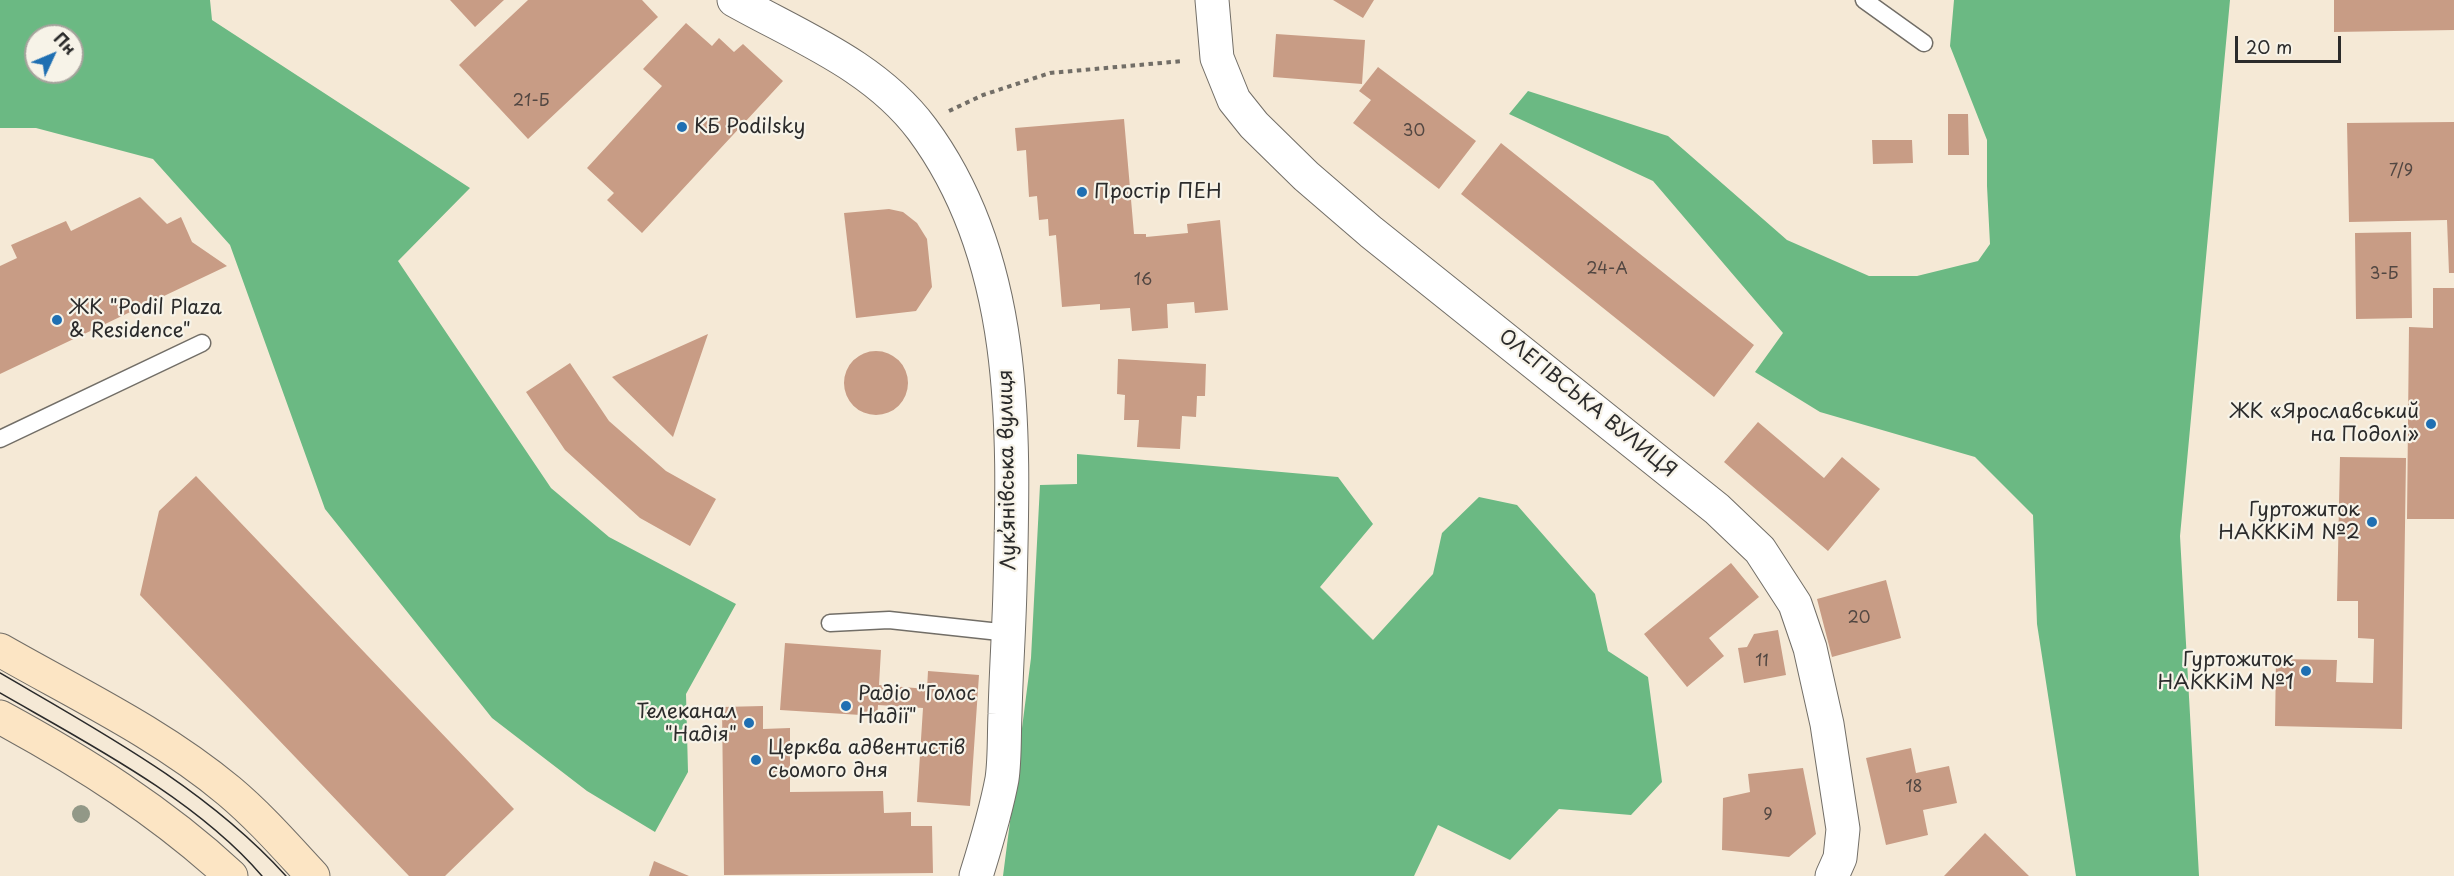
<!DOCTYPE html>
<html>
<head>
<meta charset="utf-8">
<style>
	body { margin:0 }
	#map { position:relative; width:2454px; height:876px; overflow:hidden; background:#f5e9d6; font-family:"Playpen Sans",sans-serif }
	canvas { display:block }
	.north { position:absolute; left:24px; top:24px; width:60px; height:60px; box-sizing:border-box; background:#f7f3e8; border:2px solid #a5a39c; border-radius:50%; rotate:46deg; font-size:16px; font-weight:700; line-height:24px; text-align:center; color:#2b2b2b }
	.north::after { content:''; display:block; margin:auto; width:21px; height:27px; background:#1f6fb2; clip-path:polygon(50% 0,100% 100%,50% 72%,0 100%) }
	.scale { position:absolute; left:2235px; top:36px; width:106px; height:27px; box-sizing:border-box; border:3px solid #2b2b2b; border-top:0; padding-left:8px; font-size:18px; line-height:21px; white-space:nowrap; color:#2b2b2b; -webkit-text-stroke:4px #f7f3e8; paint-order:stroke }
</style>
</head>
<body>
<div id="map">
<canvas width="2454" height="876"></canvas>
<div class="north">Пн</div>
<div class="scale">20 m</div>
</div>
<script>
const ctx = document.querySelector('canvas').getContext('2d');
ctx.lineJoin = 'round';
function fill(path, color) { ctx.fillStyle = color; ctx.fill(path, 'evenodd'); }
function trace(path, color, width, dash) { ctx.strokeStyle = color; ctx.lineWidth = width; ctx.lineCap = dash ? 'butt' : 'round'; ctx.setLineDash(dash || []); ctx.stroke(path); }
function drawText(font, color, halo, rows, align = 'center') {
  ctx.font = font + ' "Playpen Sans",sans-serif'; ctx.lineWidth = 4.5; ctx.setLineDash([]); ctx.textBaseline = 'middle'; ctx.strokeStyle = halo; ctx.fillStyle = color; for (const [text, x, y, turn = 0] of rows) {
    ctx.save(); ctx.translate(x, y); ctx.rotate((+turn || 0) * Math.PI / 180); ctx.textAlign = isNaN(turn) ? turn : align; if (halo) ctx.strokeText(text, 0, 0); ctx.fillText(text, 0, 0); ctx.restore();
  }
}
const forest = new Path2D(`
	M 0,0 L 210,0 L 212,20 L 470,188 L 398,261 L 551,488 L 609,537 L 736,604 L 686,694 L 688,772 L 655,832 L 587,791 L 492,718 L 325,509 L 230,245 L 153,159 L 36,128 L 0,128 ZM 36,36 L 72,36 L 72,72 L 36,72 Z
	M 1954,0 L 2230,0 L 2180,536 L 2199,876 L 2076,876 L 2037,624 L 2033,515 L 1975,457 L 1820,412 L 1755,372 L 1783,333 L 1653,181 L 1509,114 L 1528,91 L 1668,136 L 1787,240 L 1869,276 L 1917,276 L 1978,261 L 1990,244 L 1987,186 L 1987,140 L 1950,46 Z
	M 1077,454 L 1338,477 L 1373,524 L 1320,587 L 1373,640 L 1433,574 L 1442,533 L 1479,497 L 1517,505 L 1595,594 L 1608,651 L 1648,677 L 1662,782 L 1631,815 L 1559,809 L 1510,860 L 1438,825 L 1414,876 L 1003,876 L 1031,658 L 1040,485 L 1077,484 Z`);
const building = new Path2D(`
	M 450,0 L 504,0 L 475,27 Z
	M 528,0 L 642,0 L 658,17 L 528,139 L 459,65 Z
	M 1333,0 L 1374,0 L 1363,18 Z
	M 2334,0 L 2454,0 L 2454,30 L 2334,32 Z
	M 686,23 L 712,46 L 719,38 L 734,52 L 743,44 L 783,81 L 642,233 L 607,200 L 614,193 L 587,168 L 662,86 L 643,69 Z
	M 1276,34 L 1365,40 L 1362,84 L 1273,77 Z
	M 1378,67 L 1476,141 L 1439,189 L 1353,123 L 1371,100 L 1359,91 Z
	M 1948,114 L 1968,114 L 1969,155 L 1948,155 Z
	M 1124,119 L 1134,234 L 1146,234 L 1146,237 L 1188,233 L 1187,224 L 1220,220 L 1228,310 L 1195,313 L 1194,302 L 1167,304 L 1168,328 L 1132,331 L 1130,308 L 1100,310 L 1100,304 L 1062,307 L 1056,235 L 1049,236 L 1048,219 L 1039,220 L 1037,196 L 1029,197 L 1026,150 L 1017,151 L 1015,128 Z
	M 2454,122 L 2454,273 L 2449,273 L 2447,220 L 2349,222 L 2347,123 Z
	M 1872,140 L 1912,140 L 1913,163 L 1873,164 Z
	M 1501,143 L 1754,345 L 1714,397 L 1461,194 Z
	M 140,197 L 167,224 L 181,217 L 192,242 L 227,266 L 0,374 L 0,266 L 17,258 L 11,245 L 66,221 L 71,231 Z
	M 889,209 L 903,212 L 917,223 L 927,239 L 932,287 L 916,311 L 856,318 L 844,213 Z
	M 2411,232 L 2412,318 L 2356,319 L 2355,233 Z
	M 2433,288 L 2454,288 L 2454,519 L 2407,519 L 2409,327 L 2433,328 Z
	M 708,334 L 673,437 L 612,377 Z
	M844 383a32 32 0 1 1 64 0a32 32 0 1 1-64 0Z
	M 1118,359 L 1206,364 L 1205,396 L 1197,396 L 1196,417 L 1182,416 L 1180,449 L 1137,447 L 1139,420 L 1124,420 L 1125,395 L 1117,394 Z
	M 570,363 L 609,421 L 666,471 L 716,499 L 690,546 L 640,518 L 565,450 L 526,392 Z
	M 1758,422 L 1824,478 L 1842,457 L 1880,489 L 1828,551 L 1724,462 Z
	M 2340,457 L 2406,458 L 2402,729 L 2275,726 L 2276,659 L 2337,660 L 2336,682 L 2373,683 L 2374,639 L 2358,638 L 2358,601 L 2337,601 Z
	M 196,476 L 514,809 L 445,876 L 409,876 L 140,595 L 159,511 Z
	M 1731,563 L 1759,597 L 1709,638 L 1724,656 L 1687,687 L 1644,634 Z
	M 1886,580 L 1901,638 L 1832,657 L 1817,599 Z
	M 1778,630 L 1786,675 L 1744,683 L 1738,648 L 1747,647 L 1754,634 Z
	M 785,643 L 881,650 L 879,685 L 927,689 L 928,671 L 979,675 L 970,806 L 917,802 L 923,708 L 878,705 L 877,716 L 780,710 Z
	M 763,706 L 763,729 L 790,728 L 790,792 L 883,791 L 884,813 L 911,812 L 911,826 L 932,826 L 933,873 L 724,875 L 722,707 Z
	M 1911,748 L 1916,773 L 1949,766 L 1957,803 L 1923,810 L 1928,835 L 1886,845 L 1866,758 Z
	M 1803,768 L 1816,834 L 1789,857 L 1722,850 L 1723,798 L 1750,792 L 1748,774 Z
	M 1985,833 L 2029,876 L 1944,876 Z
	M 654,861 L 689,876 L 649,876 Z`);
const path = new Path2D(`
	M 949,111 L 983,95 L 1050,73 L 1183,61`);
const service = new Path2D(`
	M 1864,0 L 1924,43
	M 0,439 L 202,343
	M 830,623 L 889,620 L 1009,633`);
const minor = new Path2D(`
	M 734,0 C 800,37 875,66 922,129 C 1020,261 1014,433 1010,588 C 1009,630 1006,672 1005,714 C 1004,735 1005,758 1002,779 C 996,811 986,844 976,876
	M 1212,0 L 1217,58 L 1234,100 L 1254,125 L 1306,176 L 1371,232 L 1717,509 L 1760,550 L 1795,604 L 1810,648 L 1827,724 L 1843,829 L 1840,858 L 1832,876`);
const secondary = new Path2D(`
	M 0,650 C 77,694 161,734 229,791 C 260,817 286,847 313,876
	M 0,717 C 83,762 162,812 231,876`);
const tram = new Path2D(`
	M 0,673 C 101,732 206,788 286,876
	M 0,693 C 87,743 196,799 262,876`);
const trees = [
	[81,814]
];
const markers = [
	[682,127,6,"#1f6fb2"],
	[1082,192,6,"#1f6fb2"],
	[57,320,6,"#1f6fb2"],
	[2431,424,6,"#1f6fb2"],
	[2372,522,6,"#1f6fb2"],
	[2306,671,6,"#1f6fb2"],
	[846,706,6,"#1f6fb2"],
	[749,723,6,"#1f6fb2"],
	[756,760,6,"#1f6fb2"]
];
const numberNames = [
	["21-Б",531,102],
	["30",1414,132],
	["7/9",2401,172],
	["24-А",1607,270],
	["3-Б",2384,275],
	["16",1143,281],
	["20",1859,619],
	["11",1762,662],
	["18",1914,788],
	["9",1768,816]
];
const poiNames = [
	["КБ Podilsky",694,127],
	["Простір ПЕН",1094,192],
	["ЖК \"Podil Plaza",69,308],
	["& Residence\"",69,331],
	["ЖК «Ярославський",2419,412,"right"],
	["на Подолі»",2419,435,"right"],
	["Гуртожиток",2360,510,"right"],
	["НАКККіМ №2",2360,533,"right"],
	["Гуртожиток",2294,660,"right"],
	["НАКККіМ №1",2294,683,"right"],
	["Радіо \"Голос",858,694],
	["Надії\"",858,717],
	["Телеканал",737,712,"right"],
	["\"Надія\"",737,735,"right"],
	["Церква адвентистів",768,748],
	["сьомого дня",768,771]
];
const streetNames = [
	["ОЛЕГІВСЬКА ВУЛИЦЯ",1587,404,39],
	["Лукʼянівська вулиця",1008,470,-91]
];
fill(forest, '#6bb983');
fill(building, '#c89c85');
trace(service, '#726e67', 19);
trace(minor, '#726e67', 35);
trace(secondary, '#726e67', 35);
trace(path, '#726e67', 4, [4.5, 4.5]);
trace(service, '#fff', 16);
trace(minor, '#fff', 33);
trace(secondary, '#fce5c4', 33);
trace(tram, '#2b2b2b', 1.5);
ctx.fillStyle = '#929887';
for (const [x, y] of trees) { ctx.beginPath(); ctx.arc(x, y, 9, 0, 2 * Math.PI); ctx.fill(); }
for (const [x, y, r, color] of markers) { const dot = new Path2D(); dot.arc(x, y, r, 0, 2 * Math.PI); ctx.fillStyle = color; ctx.fill(dot); trace(dot, '#f7f3e8', 2); }
drawText('16px', '#524742', null, numberNames);
drawText('20px', '#2b2b2b', '#f7f3e8', poiNames, 'left');
drawText('20px', '#2b2b2b', '#f7f3e8', streetNames);
</script>
</body>
</html>
